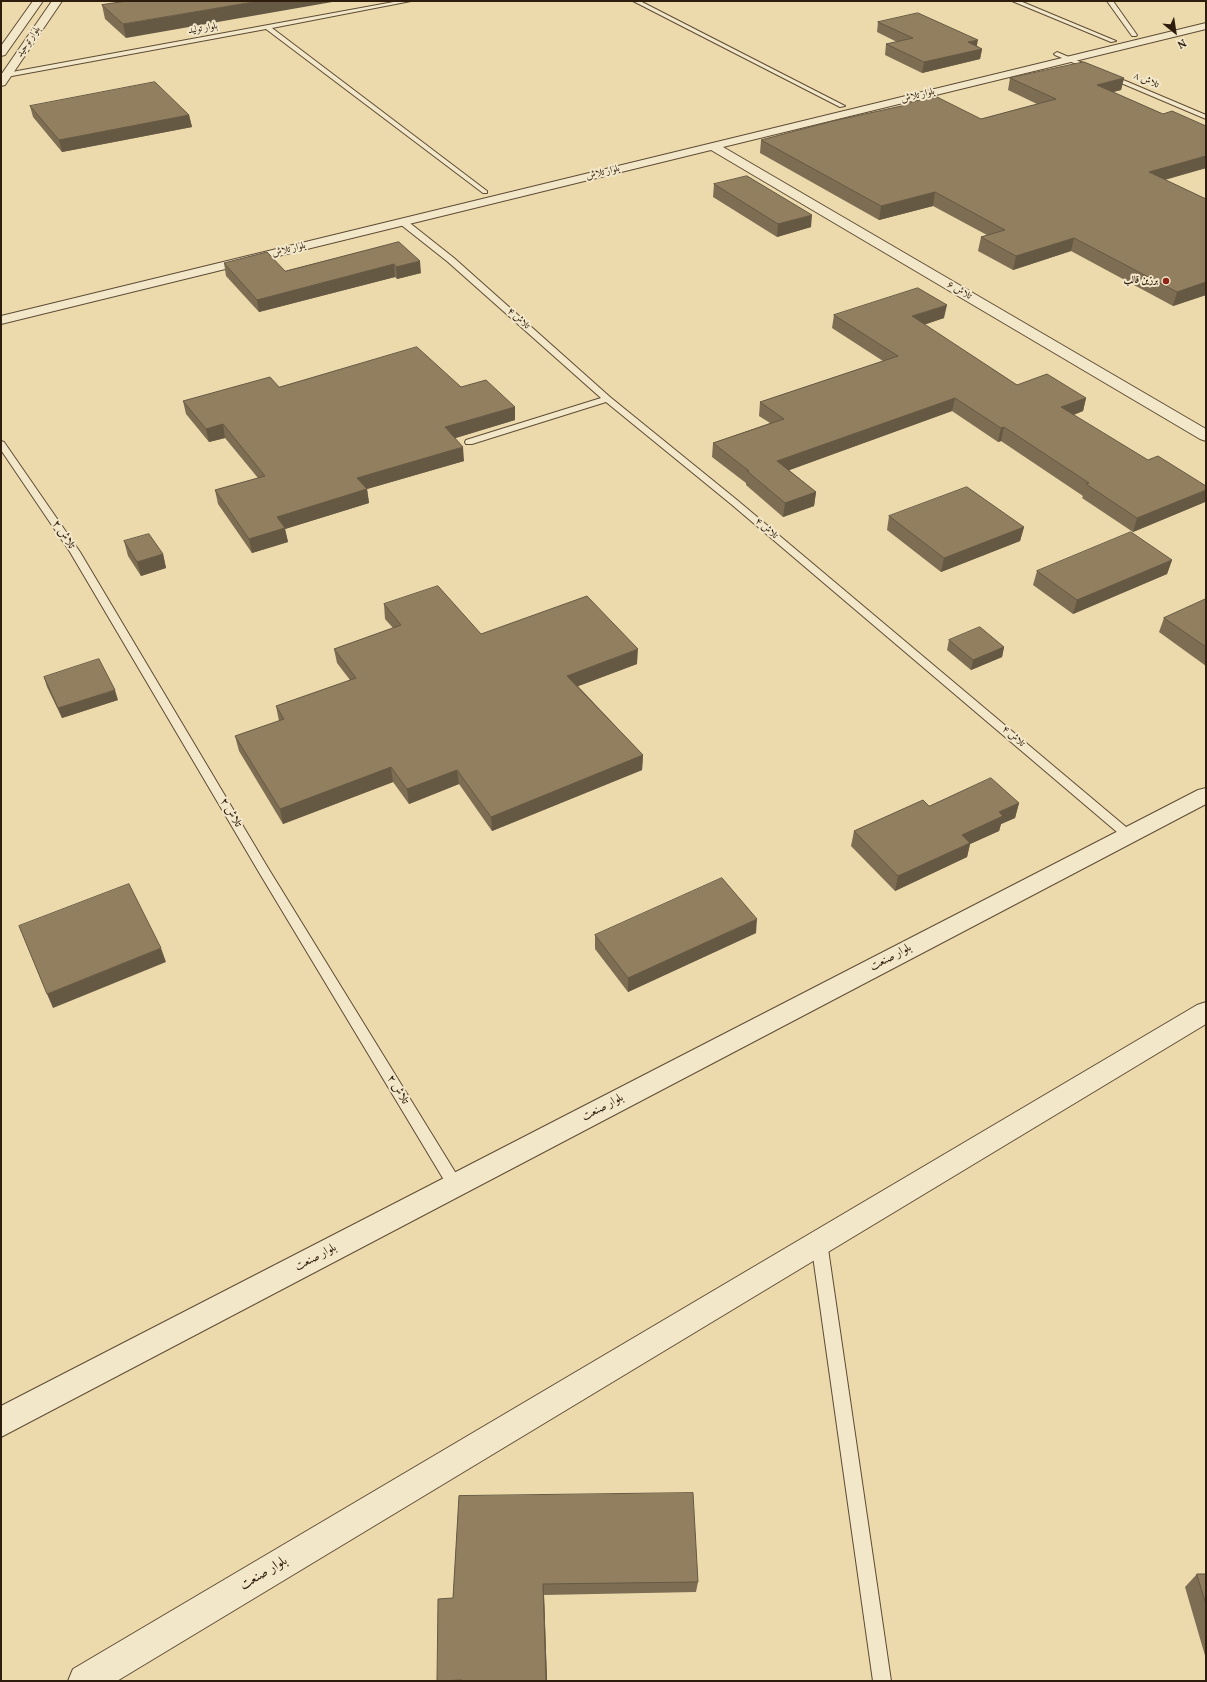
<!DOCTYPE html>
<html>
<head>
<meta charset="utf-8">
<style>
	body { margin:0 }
	#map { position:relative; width:1207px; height:1682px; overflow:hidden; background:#ecdaad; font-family:Vollkorn,serif }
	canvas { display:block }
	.frame { position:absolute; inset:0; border:2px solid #2e1d0c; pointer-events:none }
	.north { position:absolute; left:1155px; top:12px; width:40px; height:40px; -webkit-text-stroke:3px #f3e7ca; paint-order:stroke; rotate:150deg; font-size:11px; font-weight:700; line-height:16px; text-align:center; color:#2e1d0c }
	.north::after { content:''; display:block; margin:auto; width:14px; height:18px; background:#2e1d0c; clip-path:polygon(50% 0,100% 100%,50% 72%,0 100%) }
</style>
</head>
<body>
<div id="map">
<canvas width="1207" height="1682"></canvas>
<div class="frame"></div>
<div class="north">N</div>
</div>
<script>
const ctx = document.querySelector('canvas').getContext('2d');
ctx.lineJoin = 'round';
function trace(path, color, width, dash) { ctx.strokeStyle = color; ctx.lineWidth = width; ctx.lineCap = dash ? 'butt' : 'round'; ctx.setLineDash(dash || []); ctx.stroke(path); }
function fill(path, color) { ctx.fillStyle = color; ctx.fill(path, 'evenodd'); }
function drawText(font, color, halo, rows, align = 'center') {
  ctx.font = font + ' Vollkorn,Amiri,serif'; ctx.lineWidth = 4; ctx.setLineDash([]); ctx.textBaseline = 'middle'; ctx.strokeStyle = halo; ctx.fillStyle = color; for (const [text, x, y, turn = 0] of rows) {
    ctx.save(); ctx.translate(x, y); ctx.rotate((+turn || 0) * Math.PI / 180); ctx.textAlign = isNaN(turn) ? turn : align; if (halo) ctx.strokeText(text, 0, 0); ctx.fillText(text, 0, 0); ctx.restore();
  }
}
const service = new Path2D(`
	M 399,1 L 411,1 L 272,28 L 487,191 L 487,193 L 483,193 L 266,29 L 1,78 L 1,74 Z
	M 633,1 L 640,1 L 845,106 L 840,107 Z
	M 1012,1 L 1020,1 L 1116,41 L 1111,42 Z
	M 1107,1 L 1113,1 L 1137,35 L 1136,36 L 1132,36 Z
	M 1057,52 L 1206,115 L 1206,119 L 1055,55 L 1054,54 Z
	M 400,220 L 406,220 L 454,258 L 610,397 L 737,500 L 1132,832 L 1134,835 L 1132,838 L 1128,839 L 1124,838 L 731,504 L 606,402 L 472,444 L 466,444 L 465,442 L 466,440 L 601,398 L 448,262 L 400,224 Z
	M 1,441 L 4,442 L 80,552 L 268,868 L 460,1180 L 462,1185 L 460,1190 L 455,1192 L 450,1190 L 260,874 L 70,552 L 1,450 Z
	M 819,1235 L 824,1237 L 827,1242 L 891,1681 L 873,1681 L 811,1242 L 814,1237 Z`);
const tertiary = new Path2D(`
	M 33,1 L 43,1 L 5,55 L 1,56 L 1,46 Z
	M 52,1 L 62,1 L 5,85 L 1,86 L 1,75 Z
	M 1206,23 L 1206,29 L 723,147 L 1206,429 L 1206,441 L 1200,439 L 711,150 L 1,324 L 1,316 Z
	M 1206,788 L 1206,804 L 1,1437 L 1,1406 L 1198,790 Z
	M 1206,1002 L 1206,1024 L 117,1681 L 68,1681 L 73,1669 L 1197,1005 Z`);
const wall = new Path2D(`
	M 127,1 L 126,38 L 105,19 L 102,5 Z
	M 878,22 L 977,46 L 982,49 L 980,59 L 922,73 L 885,55 L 886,44 L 897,42 L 877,32 Z
	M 1010,78 L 1124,78 L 1121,90 L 1113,92 L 1163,114 L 1206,126 L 1206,168 L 1165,180 L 1206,199 L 1206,295 L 1173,306 L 1071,251 L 1013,270 L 978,251 L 981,237 L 987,235 L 933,206 L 879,220 L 760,153 L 761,140 L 904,106 L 904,104 L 981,119 L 1037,104 L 1008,90 Z
	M 30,106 L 189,115 L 192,127 L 62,152 L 33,117 Z
	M 714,184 L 811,227 L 777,237 L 713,197 Z
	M 399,242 L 421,273 L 397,279 L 395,277 L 259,312 L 226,276 L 224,263 L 285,271 Z
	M 834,315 L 944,318 L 924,325 L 1017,385 L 1086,398 L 1083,411 L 1074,415 L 1205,502 L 1133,532 L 1082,498 L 1083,496 L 1001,441 L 998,442 L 952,411 L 789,470 L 816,492 L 814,506 L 783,517 L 746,485 L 746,483 L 712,457 L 713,443 L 770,423 L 759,416 L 760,402 L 883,361 L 832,328 Z
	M 279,387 L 461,387 L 515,407 L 515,420 L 455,438 L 464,461 L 367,489 L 369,503 L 285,529 L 288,542 L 252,553 L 218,504 L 215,490 L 258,478 L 225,438 L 209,442 L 186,414 L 183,401 Z
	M 889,516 L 1024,527 L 1020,541 L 941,572 L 887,530 Z
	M 124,541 L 163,554 L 166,568 L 141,576 L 128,556 Z
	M 1172,560 L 1167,574 L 1073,614 L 1033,585 L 1037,571 Z
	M 1206,599 L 1206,666 L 1159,632 L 1164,618 Z
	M 384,604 L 481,634 L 637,664 L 578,686 L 643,755 L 642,770 L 492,831 L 459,784 L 409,804 L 393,782 L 283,824 L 239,751 L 235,736 L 279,721 L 276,706 L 350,680 L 337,663 L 334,649 L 393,628 L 385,619 Z
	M 949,640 L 1004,647 L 1002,657 L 971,670 L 947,650 Z
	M 44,677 L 118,700 L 62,718 L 47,687 Z
	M 1019,803 L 1015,818 L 1001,824 L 999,831 L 970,844 L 967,857 L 895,891 L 851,846 L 854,831 L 929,806 Z
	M 756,933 L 628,992 L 595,949 L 595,935 Z
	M 459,1496 L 698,1582 L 696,1592 L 544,1595 L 547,1681 L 437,1681 L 453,1598 Z
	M 1197,1574 L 1206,1574 L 1206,1659 L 1185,1587 Z`);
const shadedWall = new Path2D(`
	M 259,1 L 338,1 L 126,38 L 123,24 Z
	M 978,40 L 976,50 L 982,49 L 980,59 L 922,73 L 924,62 L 968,42 Z
	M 1124,78 L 1121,90 L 1094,97 L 1097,85 Z
	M 189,115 L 192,127 L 62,152 L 59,140 Z
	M 1206,156 L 1206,168 L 1145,185 L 1149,172 Z
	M 935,192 L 933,206 L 879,220 L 881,206 Z
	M 812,215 L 811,227 L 777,237 L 778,224 Z
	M 1074,238 L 1071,251 L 1013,270 L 1016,256 Z
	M 420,261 L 421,273 L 397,279 L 396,267 Z
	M 394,264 L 395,277 L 259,312 L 257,300 Z
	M 1206,282 L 1206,295 L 1173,306 L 1177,292 Z
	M 947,305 L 944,318 L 910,329 L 912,316 Z
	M 955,398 L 952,411 L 776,475 L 777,461 Z
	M 1086,398 L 1083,411 L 1058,420 L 1061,407 Z
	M 515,407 L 515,420 L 446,441 L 445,427 Z
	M 223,424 L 225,438 L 209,442 L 206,429 Z
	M 1004,427 L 1001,441 L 998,442 L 1001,428 Z
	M 463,447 L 464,461 L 367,489 L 369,503 L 285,529 L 288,542 L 252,553 L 249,539 L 277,517 L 357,478 Z
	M 1206,490 L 1206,500 L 1205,502 L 1133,532 L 1137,518 Z
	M 816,492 L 814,506 L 783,517 L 785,503 Z
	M 1024,527 L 1020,541 L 941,572 L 944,558 Z
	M 163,554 L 166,568 L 141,576 L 137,562 Z
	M 1172,560 L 1167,574 L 1073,614 L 1077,600 Z
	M 1004,647 L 1002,657 L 971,670 L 973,660 Z
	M 638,649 L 637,664 L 568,690 L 567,676 Z
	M 115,690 L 118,700 L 62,718 L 58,708 Z
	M 643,755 L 642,770 L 492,831 L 491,817 Z
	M 391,767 L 393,782 L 283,824 L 280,809 Z
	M 457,770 L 459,784 L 409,804 L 407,789 Z
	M 1019,803 L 1015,818 L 1001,824 L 999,831 L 970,844 L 967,857 L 895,891 L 898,876 L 999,812 Z
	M 757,919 L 756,933 L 628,992 L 628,978 Z
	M 161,948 L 166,962 L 53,1008 L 47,994 Z
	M 543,1584 L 544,1595 L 547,1681 L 546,1681 Z`);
const building = new Path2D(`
	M 127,1 L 259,1 L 123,24 L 102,5 Z
	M 918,13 L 978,40 L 968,42 L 982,49 L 924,62 L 886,44 L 913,38 L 878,22 Z
	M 1084,62 L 1124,78 L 1097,85 L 1163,114 L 1172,111 L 1206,126 L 1206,156 L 1149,172 L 1206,199 L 1206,282 L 1177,292 L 1074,238 L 1016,256 L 981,237 L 1005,230 L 935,192 L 881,206 L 761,140 L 833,121 L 906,105 L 904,104 L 935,96 L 981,119 L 1056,99 L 1010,78 Z
	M 155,82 L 189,115 L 59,140 L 30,106 Z
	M 747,176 L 812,215 L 778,224 L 714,184 Z
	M 399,242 L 420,261 L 396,267 L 394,264 L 257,300 L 224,263 L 267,252 L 285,271 Z
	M 918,288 L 947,305 L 912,316 L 1017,385 L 1047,374 L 1086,398 L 1061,407 L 1148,460 L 1158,456 L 1206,486 L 1206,490 L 1137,518 L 1086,484 L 1089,483 L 1004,427 L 1001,428 L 955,398 L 777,461 L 816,492 L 785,503 L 747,471 L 749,471 L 713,443 L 784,419 L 760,402 L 898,356 L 834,315 Z
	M 417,347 L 461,387 L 486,380 L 515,407 L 445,427 L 463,447 L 357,478 L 367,489 L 277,517 L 285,528 L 249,539 L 215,490 L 265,476 L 223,424 L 206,429 L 183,401 L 270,377 L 279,387 Z
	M 967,487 L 1024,527 L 944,558 L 889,516 Z
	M 1131,532 L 1172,560 L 1077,600 L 1037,571 Z
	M 149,534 L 163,554 L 137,562 L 124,541 Z
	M 438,586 L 481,634 L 587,596 L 638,649 L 567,676 L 643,755 L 491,817 L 457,770 L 407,789 L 391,767 L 280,809 L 235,736 L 284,719 L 276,706 L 356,678 L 334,649 L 401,625 L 384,604 Z
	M 1206,599 L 1206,647 L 1164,618 Z
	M 980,627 L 1004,647 L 973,660 L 949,640 Z
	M 99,659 L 115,690 L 58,708 L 44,677 Z
	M 991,778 L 1019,803 L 999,812 L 1003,816 L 962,835 L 970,843 L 898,876 L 854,831 L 923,800 L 929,806 Z
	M 722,878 L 757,919 L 628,978 L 595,935 Z
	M 129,884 L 161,948 L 47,994 L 19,926 Z
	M 693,1493 L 698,1582 L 543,1584 L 546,1681 L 462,1681 L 462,1680 L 437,1681 L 438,1599 L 453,1598 L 459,1496 Z
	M 1197,1574 L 1206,1574 L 1206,1604 Z`);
const markers = [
	[1166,281,4,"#8f2418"]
];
const farStreetnames = [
	["بلوار تولید",203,29,-10],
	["بلوار توحید",29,42,-56],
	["تلاش ۸",1146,81,23],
	["بلوار تلاش",918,96,-14],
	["بلوار تلاش",603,173,-14],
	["بلوار تلاش",289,250,-14],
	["تلاش ۶",959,291,30],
	["تلاش ۴",518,319,42],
	["تلاش ۴",766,529,40],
	["تلاش ۴",1013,737,40]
];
const farPoinames = [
	["برزین قالب",1158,281]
];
const streetNames = [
	["تلاش ۲",63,535,56],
	["تلاش ۲",230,813,59],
	["بلوار صنعت",891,958,-28],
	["تلاش ۲",397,1090,59],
	["بلوار صنعت",603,1108,-28],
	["بلوار صنعت",316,1258,-28]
];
const nearStreetnames = [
	["بلوار صنعت",264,1574,-31]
];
trace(service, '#5e4c34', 2);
trace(tertiary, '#5e4c34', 2);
fill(service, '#f3e7ca');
fill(tertiary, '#f3e7ca');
fill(wall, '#7d6d53');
fill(shadedWall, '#665943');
fill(building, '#917f60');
trace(building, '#665943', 1);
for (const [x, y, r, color] of markers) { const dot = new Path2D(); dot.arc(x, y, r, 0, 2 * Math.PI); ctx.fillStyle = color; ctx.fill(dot); trace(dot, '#f3e7ca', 1.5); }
drawText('10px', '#2e1d0c', '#f3e7ca', farStreetnames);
drawText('bold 10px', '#2e1d0c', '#f3e7ca', farPoinames, 'right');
drawText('12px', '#2e1d0c', '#f3e7ca', streetNames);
drawText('14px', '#2e1d0c', '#f3e7ca', nearStreetnames);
</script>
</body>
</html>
